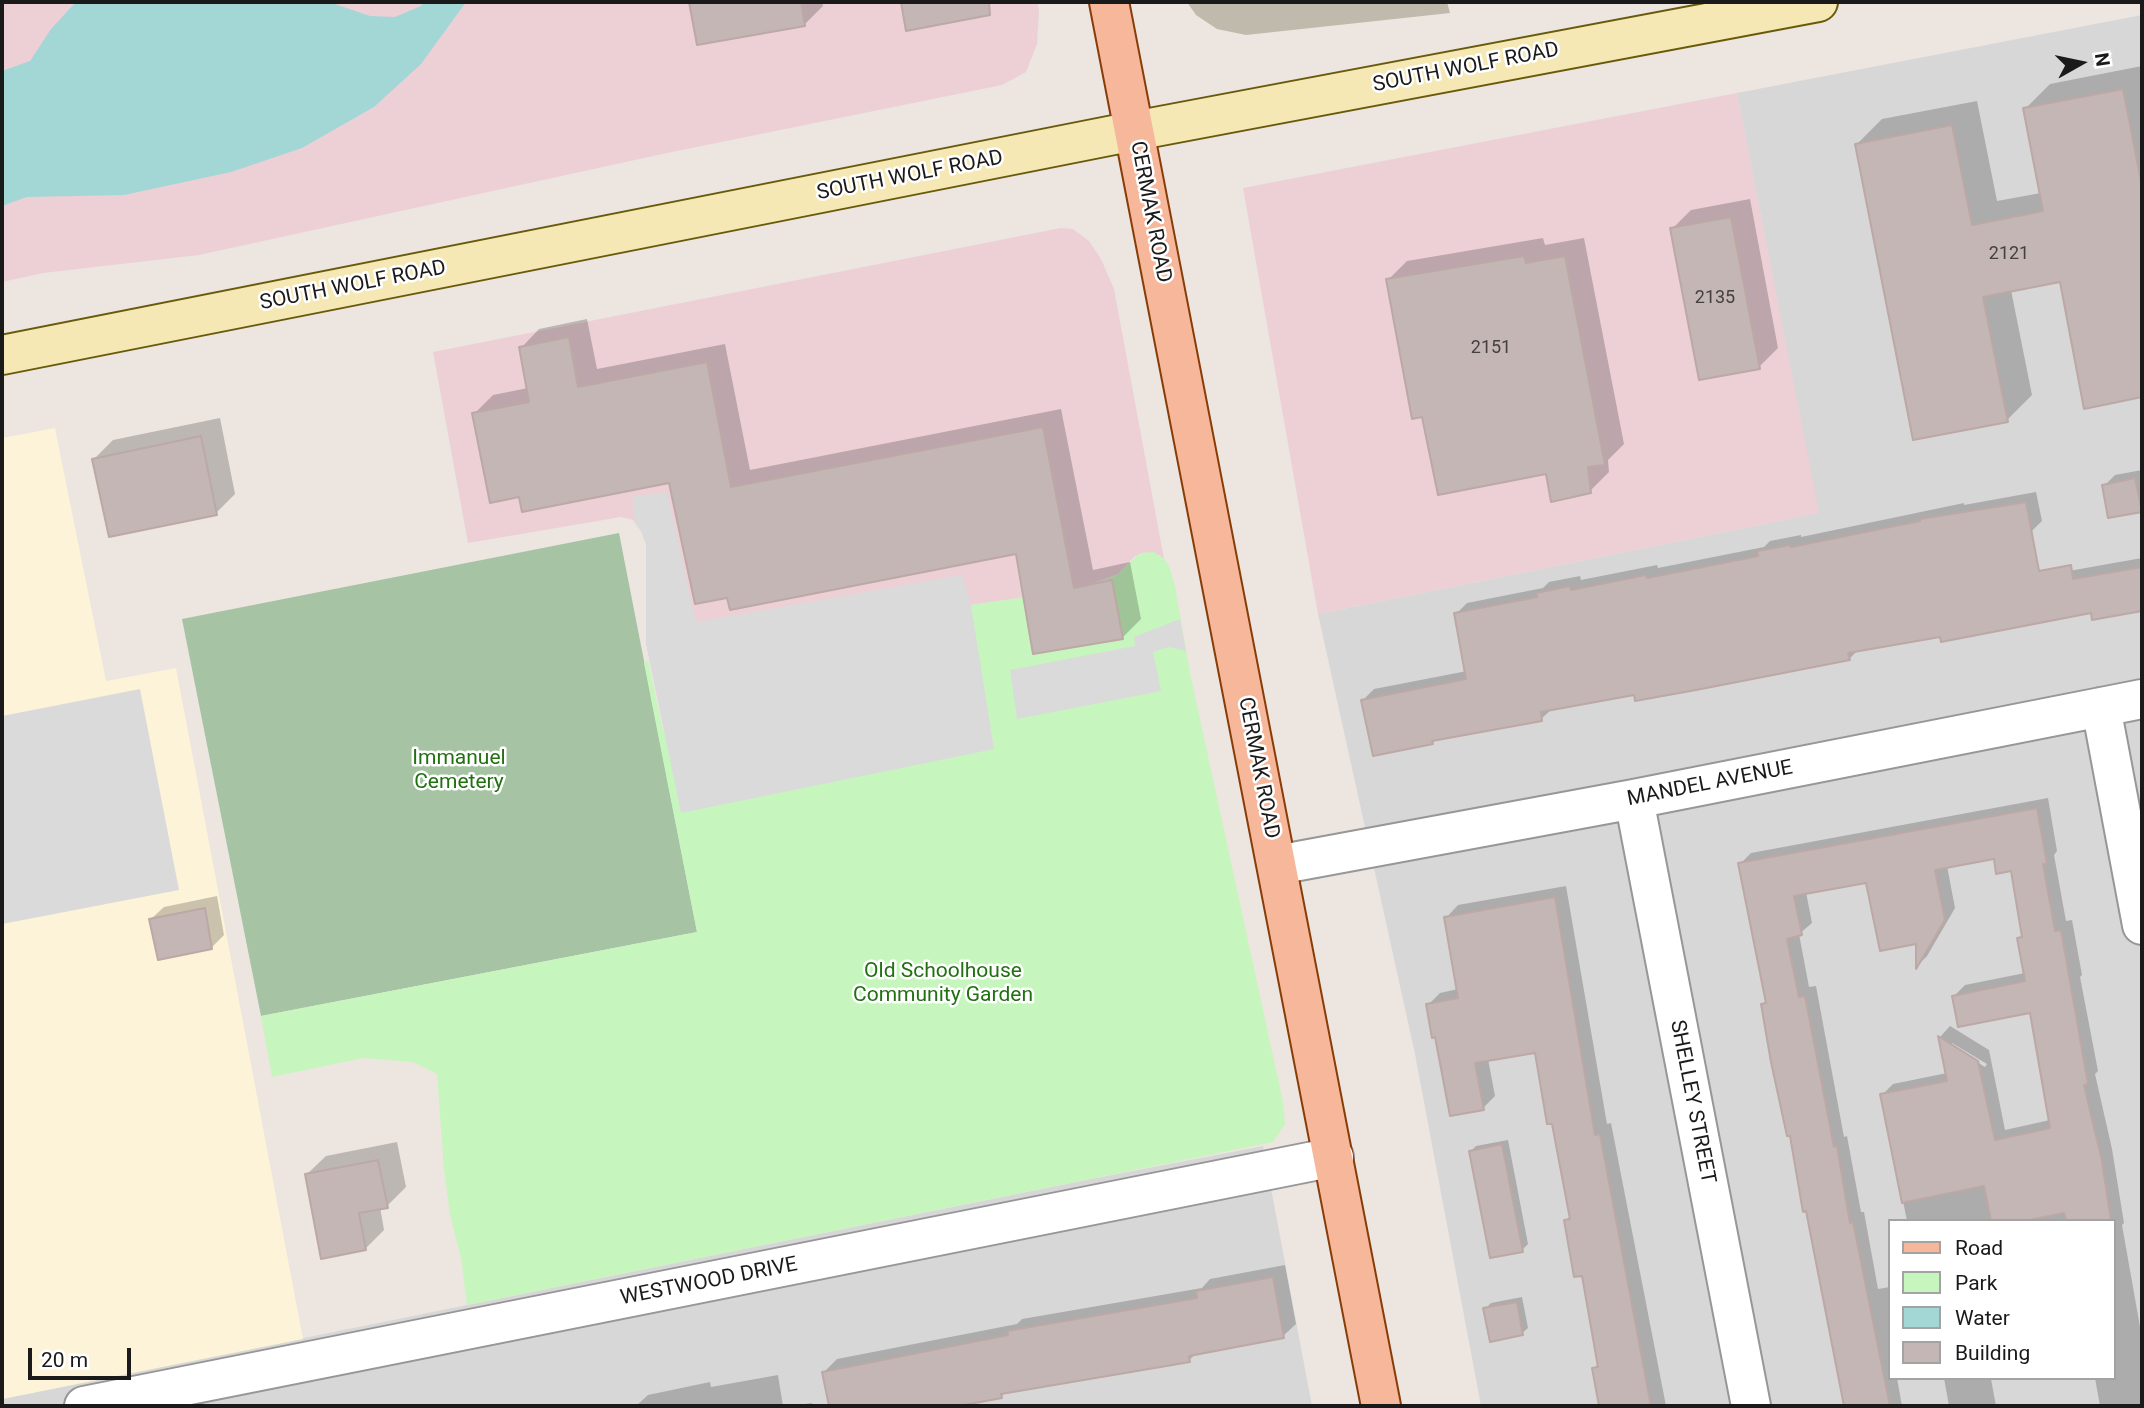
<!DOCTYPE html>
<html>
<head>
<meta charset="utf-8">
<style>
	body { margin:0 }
	#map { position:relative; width:2144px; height:1408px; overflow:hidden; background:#ece5e0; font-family:Roboto,sans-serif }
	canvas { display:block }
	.frame { position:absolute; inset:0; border:4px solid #1a1a1a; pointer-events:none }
	.legend { position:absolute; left:1888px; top:1219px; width:228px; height:161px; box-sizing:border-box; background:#fff; border:2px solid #a3a3a3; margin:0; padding:9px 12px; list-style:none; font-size:21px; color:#1a1a1a }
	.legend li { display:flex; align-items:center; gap:14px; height:35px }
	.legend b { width:35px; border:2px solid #a3a3a3 }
	.north { position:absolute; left:2046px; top:28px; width:70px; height:70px; -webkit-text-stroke:5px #fff; paint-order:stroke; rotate:81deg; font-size:19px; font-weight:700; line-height:28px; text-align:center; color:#1a1a1a }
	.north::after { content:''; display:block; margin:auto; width:24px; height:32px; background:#1a1a1a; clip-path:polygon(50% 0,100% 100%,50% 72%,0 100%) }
	.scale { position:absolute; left:28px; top:1348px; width:103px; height:32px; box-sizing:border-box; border:4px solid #1a1a1a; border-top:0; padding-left:9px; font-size:21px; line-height:24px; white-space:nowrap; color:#1a1a1a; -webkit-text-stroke:5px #fff; paint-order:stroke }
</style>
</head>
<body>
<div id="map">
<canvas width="2144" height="1408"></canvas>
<div class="frame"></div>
<ul class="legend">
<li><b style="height:9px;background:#f6b79b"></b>Road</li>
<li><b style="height:19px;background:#c7f5be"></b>Park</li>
<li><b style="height:19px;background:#a2d7d6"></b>Water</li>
<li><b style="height:19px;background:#c3b6b4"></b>Building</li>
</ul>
<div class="north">N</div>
<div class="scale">20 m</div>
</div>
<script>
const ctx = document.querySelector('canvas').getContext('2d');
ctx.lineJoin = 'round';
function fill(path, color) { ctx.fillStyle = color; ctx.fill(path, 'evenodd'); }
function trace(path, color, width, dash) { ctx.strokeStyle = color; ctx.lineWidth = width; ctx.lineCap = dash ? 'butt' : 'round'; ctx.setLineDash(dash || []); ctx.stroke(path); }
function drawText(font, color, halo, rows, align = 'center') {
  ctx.font = font + ' Roboto,sans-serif'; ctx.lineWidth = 5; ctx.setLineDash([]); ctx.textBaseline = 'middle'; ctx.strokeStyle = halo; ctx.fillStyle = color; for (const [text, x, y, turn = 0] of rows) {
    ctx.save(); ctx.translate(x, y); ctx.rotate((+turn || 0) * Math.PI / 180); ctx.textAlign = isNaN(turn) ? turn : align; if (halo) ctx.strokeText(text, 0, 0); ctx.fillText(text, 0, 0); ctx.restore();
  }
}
const residential = new Path2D(`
	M 2142,15 L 2142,1406 L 1481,1406 L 1415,1054 L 1318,614 L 1818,513 L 1737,93 ZM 1890,1221 L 2114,1221 L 2114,1378 L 1890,1378 Z
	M 1263,1146 L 1312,1406 L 2,1406 L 2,1399 L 1086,1180 Z`);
const commercial = new Path2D(`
	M 2,2 L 1037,2 L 1039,10 L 1037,44 L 1026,72 L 1002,85 L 667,153 L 199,255 L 43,273 L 2,282 Z
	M 1737,93 L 1819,513 L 1318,614 L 1243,188 Z
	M 1061,228 L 1073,229 L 1089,241 L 1101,259 L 1114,289 L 1164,559 L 1159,555 L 1135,556 L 1118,574 L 1093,583 L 1042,595 L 971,605 L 973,633 L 994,749 L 681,813 L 646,643 L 646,544 L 641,531 L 633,520 L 621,517 L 468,543 L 433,352 Z`);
const education = new Path2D(`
	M 55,428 L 106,681 L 176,668 L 303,1339 L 2,1399 L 2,438 Z`);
const construction = new Path2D(`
	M 1187,2 L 1447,2 L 1450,13 L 1246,35 L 1217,29 L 1196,15 Z`);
const cemetery = new Path2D(`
	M 619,533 L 697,932 L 261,1016 L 182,619 Z`);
const park = new Path2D(`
	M 1154,552 L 1164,559 L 1169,566 L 1175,586 L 1190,673 L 1283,1102 L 1285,1124 L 1273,1142 L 467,1305 L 461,1258 L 450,1215 L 444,1169 L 437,1074 L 413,1062 L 363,1058 L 272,1077 L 261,1016 L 697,932 L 644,663 L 648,660 L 663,731 L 757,797 L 993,749 L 973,633 L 971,605 L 1031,596 L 1090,585 L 1116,576 L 1140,553 Z`);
const parking = new Path2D(`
	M 667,492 L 696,622 L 962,575 L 971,605 L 994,749 L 681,813 L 646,643 L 646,544 L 641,531 L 635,523 L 632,497 Z
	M 1180,619 L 1186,651 L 1169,647 L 1153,652 L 1161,691 L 1017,719 L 1010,670 L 1135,646 L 1134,637 Z
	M 140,689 L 179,890 L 2,924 L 2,716 Z`);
const water = new Path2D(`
	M 76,2 L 329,2 L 370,16 L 395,17 L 421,6 L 423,2 L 466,2 L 421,64 L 374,107 L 302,148 L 231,172 L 124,195 L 27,197 L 2,206 L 2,71 L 30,61 L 51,29 Z`);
const shadow = new Path2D(`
	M 691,2 L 822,2 L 823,6 L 804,25 L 699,43 Z
	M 2142,66 L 2142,395 L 2085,406 L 2061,280 L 2011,290 L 2032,395 L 2007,420 L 1857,144 L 1882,119 L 1977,101 L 1997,201 L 2041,193 L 2025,109 L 2050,84 Z
	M 1750,199 L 1778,348 L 1759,367 L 1672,229 L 1691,210 Z
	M 1543,238 L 1545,245 L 1584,238 L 1624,444 L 1608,460 L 1609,472 L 1590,491 L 1423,415 L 1388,280 L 1407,261 Z
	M 587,319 L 597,369 L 725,344 L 750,470 L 1061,409 L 1093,570 L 1130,562 L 1141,619 L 1122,638 L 1018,552 L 729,596 L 671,481 L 520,495 L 474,414 L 493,395 L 528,388 L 521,348 L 539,329 Z
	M 220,418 L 235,494 L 216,513 L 94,459 L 113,440 Z
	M 2142,470 L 2142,510 L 2110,516 L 2104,486 L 2115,475 Z
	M 2036,492 L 2042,521 L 1973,588 L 2142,558 L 2142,608 L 2094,618 L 2092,611 L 1858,650 L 1849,659 L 1553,708 L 1541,719 L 1437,738 L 1432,743 L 1363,700 L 1374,689 L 1467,671 L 1456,614 L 1467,603 L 1543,588 L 1549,582 L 1580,576 L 1581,580 L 1657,565 L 1658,568 L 1764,547 L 1770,541 L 1801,535 L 1801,537 L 1964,503 L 1964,505 Z
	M 2048,798 L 2057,851 L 2054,855 L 2066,921 L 2072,920 L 2082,975 L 2080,977 L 2098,1071 L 2095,1074 L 2112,1149 L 2124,1223 L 2122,1225 L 2142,1338 L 2142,1406 L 2100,1406 L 2095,1378 L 2114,1378 L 2114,1221 L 1907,1221 L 1882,1095 L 1893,1084 L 1947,1073 L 1940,1037 L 1950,1026 L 1989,1050 L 2005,1130 L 2050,1120 L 2031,1011 L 1954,996 L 1965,985 L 2025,973 L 2019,939 L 2023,934 L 2012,869 L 1995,857 L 1947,866 L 1955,908 L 1927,956 L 1918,965 L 1918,942 L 1868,881 L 1806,892 L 1812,923 L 1799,934 L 1809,987 L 1816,986 L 1844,1137 L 1847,1136 L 1861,1212 L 1864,1212 L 1878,1289 L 1890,1287 L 1890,1378 L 1897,1378 L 1902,1406 L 1846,1406 L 1823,1285 L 1763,1004 L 1767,1001 L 1740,864 L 1751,853 ZM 1952,1043 L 1987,1064 L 1985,1067 L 1952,1047 Z
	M 1566,886 L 1607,1124 L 1611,1123 L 1666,1406 L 1601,1406 L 1594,1368 L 1599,1363 L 1583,1274 L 1566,1221 L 1571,1215 L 1553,1122 L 1536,1051 L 1488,1059 L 1495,1096 L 1483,1108 L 1437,1035 L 1428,1005 L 1440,993 L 1458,989 L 1446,918 L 1458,905 Z
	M 217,896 L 224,935 L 212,947 L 151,919 L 164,907 Z
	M 1508,1140 L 1528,1244 L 1522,1250 L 1470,1152 L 1476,1146 Z
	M 397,1142 L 406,1187 L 387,1206 L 380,1207 L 384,1230 L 365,1249 L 306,1175 L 326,1156 Z
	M 1285,1265 L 1296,1324 L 1283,1336 L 1197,1353 L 1189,1360 L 1006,1392 L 1001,1397 L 953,1406 L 831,1406 L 824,1372 L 837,1359 L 1017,1324 L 1022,1319 L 1202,1288 L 1210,1279 Z
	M 1522,1297 L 1528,1328 L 1522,1333 L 1485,1309 L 1491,1303 Z
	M 778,1375 L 783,1406 L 636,1406 L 648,1395 L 710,1382 L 711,1387 Z
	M 1944,1378 L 1996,1378 L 1991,1379 L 1996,1406 L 1949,1406 Z
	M 812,1403 L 813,1406 L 791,1406 Z`);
const building = new Path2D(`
	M 689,2 L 801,2 L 805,26 L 697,45 Z
	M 901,2 L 989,2 L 990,15 L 906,31 Z
	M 2123,89 L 2142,186 L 2142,397 L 2084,409 L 2060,282 L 1983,297 L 2008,422 L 1913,440 L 1855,144 L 1952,125 L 1972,225 L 2043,211 L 2023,108 Z
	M 1731,217 L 1760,369 L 1699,380 L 1670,228 Z
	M 1524,256 L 1526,263 L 1565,256 L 1605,465 L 1588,467 L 1591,493 L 1551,502 L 1546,474 L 1438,495 L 1422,417 L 1412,419 L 1386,279 Z
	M 569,337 L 578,387 L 707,362 L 731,487 L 1043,427 L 1074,588 L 1112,580 L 1123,639 L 1033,654 L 1016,554 L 730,610 L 727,598 L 695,604 L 669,483 L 522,512 L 519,497 L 490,503 L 472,413 L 529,402 L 519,347 Z
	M 201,436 L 217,515 L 109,537 L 92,459 Z
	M 2135,478 L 2142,512 L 2108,518 L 2102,485 Z
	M 2026,502 L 2039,571 L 2071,565 L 2073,579 L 2142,567 L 2142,611 L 2092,620 L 2091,613 L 1941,642 L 1940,637 L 1848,653 L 1850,660 L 1696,690 L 1635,701 L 1634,695 L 1541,712 L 1542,721 L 1432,741 L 1433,744 L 1373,756 L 1361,700 L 1466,679 L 1454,613 L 1537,597 L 1536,593 L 1570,586 L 1571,590 L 1646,575 L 1647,578 L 1758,556 L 1757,551 L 1790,545 L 1791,547 L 1920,521 L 1920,519 Z
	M 2037,808 L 2047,864 L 2043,864 L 2055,931 L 2061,930 L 2088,1084 L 2084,1085 L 2102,1161 L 2111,1221 L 2066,1221 L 2064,1213 L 2025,1221 L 1991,1221 L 1984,1186 L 1902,1203 L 1880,1094 L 1947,1081 L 1938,1036 L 1978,1061 L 1995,1140 L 2050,1128 L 2030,1013 L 1958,1027 L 1952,996 L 2025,981 L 2017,938 L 2022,937 L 2011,871 L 1996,874 L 1994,859 L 1935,870 L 1945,920 L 1916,969 L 1916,944 L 1880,951 L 1866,883 L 1794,896 L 1802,935 L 1787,939 L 1799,997 L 1805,996 L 1834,1147 L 1837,1146 L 1850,1223 L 1853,1222 L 1890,1406 L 1844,1406 L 1806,1211 L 1803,1212 L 1790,1136 L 1787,1136 L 1771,1062 L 1761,1004 L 1766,1003 L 1738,863 Z
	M 1555,897 L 1595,1135 L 1600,1134 L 1651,1406 L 1599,1406 L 1592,1368 L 1598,1367 L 1582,1276 L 1574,1277 L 1564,1220 L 1570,1219 L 1552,1124 L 1547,1124 L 1535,1053 L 1475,1063 L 1484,1110 L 1450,1116 L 1435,1037 L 1432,1038 L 1426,1004 L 1458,998 L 1444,917 Z
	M 205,908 L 212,949 L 158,960 L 149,919 Z
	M 1502,1144 L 1523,1252 L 1490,1258 L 1469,1151 Z
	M 378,1160 L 388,1208 L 359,1213 L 366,1250 L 321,1259 L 305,1174 Z
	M 1273,1277 L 1284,1338 L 1189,1356 L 1190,1362 L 1001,1394 L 1002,1398 L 959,1406 L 829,1406 L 822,1372 L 1008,1335 L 1007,1331 L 1197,1298 L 1196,1291 Z
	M 1517,1302 L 1523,1335 L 1490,1342 L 1483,1308 Z`);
const street = new Path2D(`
	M 2101,707 L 2142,925
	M 1634,799 L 1751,1406
	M 1277,865 L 1634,799 L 2142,699
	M 84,1406 L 1334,1157`);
const secondary = new Path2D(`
	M 2,355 L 1134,131 L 1818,2`);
const primary = new Path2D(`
	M 1109,2 L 1381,1406`);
const numberNames = [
	["2121",2009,254],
	["2135",1715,298],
	["2151",1491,348]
];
const streetNames = [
	["SOUTH WOLF ROAD",1466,68,-11],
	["SOUTH WOLF ROAD",910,176,-11],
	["CERMAK ROAD",1150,212,79],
	["SOUTH WOLF ROAD",353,286,-11],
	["CERMAK ROAD",1258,768,79],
	["MANDEL AVENUE",1710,784,-11],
	["SHELLEY STREET",1692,1102,79],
	["WESTWOOD DRIVE",709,1282,-11]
];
const parkNames = [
	["Immanuel",459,759],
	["Cemetery",459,783],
	["Old Schoolhouse",943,972],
	["Community Garden",943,996]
];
fill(residential, '#d8d7d8');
fill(commercial, '#ecd0d6');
fill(education, '#fdf3d8');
fill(construction, '#bfbaac');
fill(cemetery, '#a6c3a3');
fill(park, '#c7f5be');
fill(parking, '#dadada');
fill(water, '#a2d7d6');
fill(shadow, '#0003');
fill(building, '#c3b6b4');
trace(building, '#bca8a4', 2);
trace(street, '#979797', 42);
trace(secondary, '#685a0a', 42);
trace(primary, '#883d08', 42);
trace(street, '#fff', 38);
trace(secondary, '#f5e8b5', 38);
trace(primary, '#f6b79b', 38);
drawText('18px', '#444140', null, numberNames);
drawText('21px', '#1a1a1a', '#fff', streetNames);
drawText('21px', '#217011', '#fff', parkNames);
</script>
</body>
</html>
